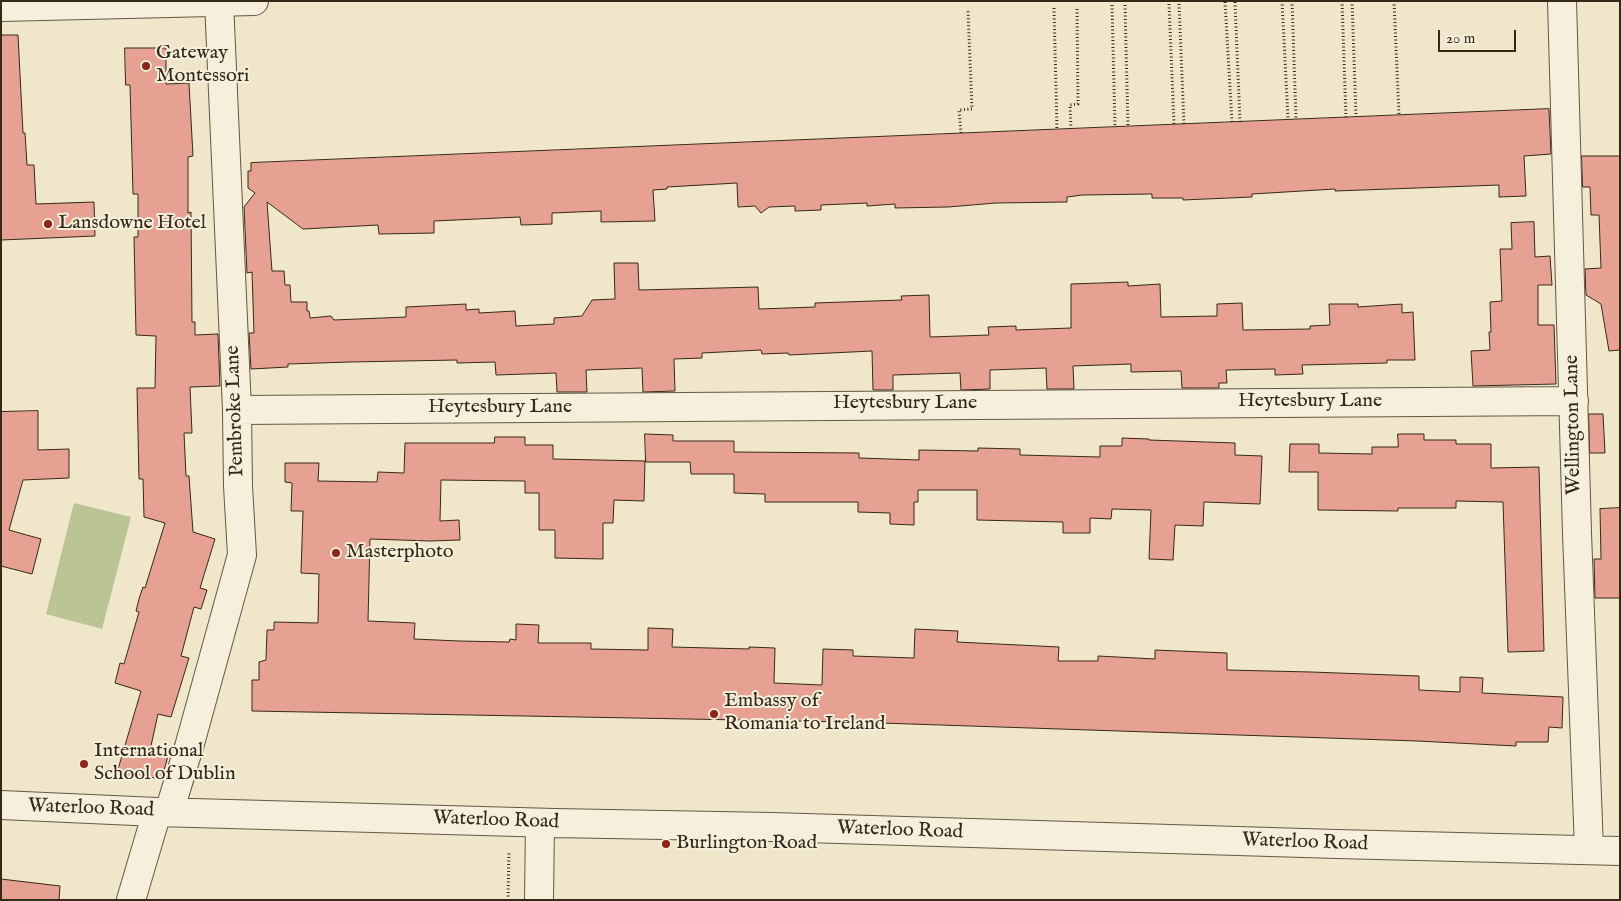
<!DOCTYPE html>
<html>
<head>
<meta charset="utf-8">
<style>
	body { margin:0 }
	#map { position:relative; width:1621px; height:901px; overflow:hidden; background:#f0e6c9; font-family:"IM FELL English",serif }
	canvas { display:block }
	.frame { position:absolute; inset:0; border:2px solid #362918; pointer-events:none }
	.scale { position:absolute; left:1438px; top:30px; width:78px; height:22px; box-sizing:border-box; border:2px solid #362918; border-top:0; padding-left:6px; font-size:15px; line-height:18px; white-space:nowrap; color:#362918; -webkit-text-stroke:4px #f5efdc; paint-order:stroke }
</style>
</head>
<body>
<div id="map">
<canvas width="1621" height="901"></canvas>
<div class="frame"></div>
<div class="scale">20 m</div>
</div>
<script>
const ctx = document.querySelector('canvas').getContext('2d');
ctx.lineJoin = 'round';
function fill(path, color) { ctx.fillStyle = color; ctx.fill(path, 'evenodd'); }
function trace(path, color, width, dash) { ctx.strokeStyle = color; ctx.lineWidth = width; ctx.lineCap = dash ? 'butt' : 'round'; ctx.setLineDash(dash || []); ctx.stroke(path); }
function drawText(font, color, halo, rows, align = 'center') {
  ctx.font = font + ' "IM FELL English",serif'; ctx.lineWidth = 4; ctx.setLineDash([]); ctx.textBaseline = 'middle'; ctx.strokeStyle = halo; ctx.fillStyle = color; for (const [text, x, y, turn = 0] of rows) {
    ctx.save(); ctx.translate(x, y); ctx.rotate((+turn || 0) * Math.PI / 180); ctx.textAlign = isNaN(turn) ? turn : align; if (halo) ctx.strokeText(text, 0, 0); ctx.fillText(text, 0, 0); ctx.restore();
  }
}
const green = new Path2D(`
	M 74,503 L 131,517 L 102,629 L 46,614 Z`);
const building = new Path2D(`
	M 1,35 L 18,35 L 23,133 L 25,133 L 27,165 L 34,165 L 36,204 L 94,202 L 95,236 L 1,240 Z
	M 125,48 L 166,48 L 166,84 L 189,83 L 193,156 L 188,157 L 188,213 L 191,212 L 192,322 L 195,322 L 195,335 L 218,334 L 220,386 L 190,387 L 192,433 L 184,433 L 186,476 L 189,476 L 193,532 L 215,539 L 200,588 L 207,590 L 201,609 L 194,607 L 181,656 L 189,658 L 171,717 L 158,714 L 149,755 L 168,756 L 162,778 L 116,776 L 141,691 L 115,683 L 120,663 L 124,664 L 139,612 L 136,611 L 139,599 L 143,587 L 145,588 L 165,523 L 144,517 L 143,479 L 139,479 L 137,388 L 155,388 L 156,336 L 136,335 L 134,237 L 138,237 L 138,194 L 133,194 L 130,85 L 126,85 Z
	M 1549,109 L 1551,154 L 1524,156 L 1526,196 L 1499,197 L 1499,185 L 1335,191 L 1335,189 L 1252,194 L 1252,197 L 1183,200 L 1183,198 L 1152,198 L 1152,194 L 1082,195 L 1067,197 L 1067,202 L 996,203 L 948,207 L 895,208 L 895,204 L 867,206 L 867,203 L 821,205 L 821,210 L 795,211 L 795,206 L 769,207 L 761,213 L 755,206 L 738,207 L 737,183 L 667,187 L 667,189 L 653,190 L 655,221 L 601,222 L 601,211 L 552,213 L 552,224 L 521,225 L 520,217 L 434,221 L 434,233 L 379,234 L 378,225 L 303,229 L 267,202 L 272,271 L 284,271 L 285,285 L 290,285 L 291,302 L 307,302 L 307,311 L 309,311 L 310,318 L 331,316 L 334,320 L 406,317 L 406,307 L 466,304 L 466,310 L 479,309 L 479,313 L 515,311 L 516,326 L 554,324 L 554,318 L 582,316 L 592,300 L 615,299 L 614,263 L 638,263 L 639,290 L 758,287 L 759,309 L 815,307 L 815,303 L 902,300 L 901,296 L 929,295 L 930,337 L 989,335 L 988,327 L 1016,326 L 1016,330 L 1071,328 L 1071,284 L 1128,282 L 1128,286 L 1160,284 L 1161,317 L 1217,316 L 1217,304 L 1242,303 L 1243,330 L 1310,329 L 1310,326 L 1330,325 L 1329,304 L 1358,304 L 1358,307 L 1402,304 L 1402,313 L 1413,312 L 1415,360 L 1387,360 L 1387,363 L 1302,365 L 1303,374 L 1275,375 L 1275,369 L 1226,370 L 1227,383 L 1219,383 L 1219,388 L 1182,388 L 1181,371 L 1131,372 L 1131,364 L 1073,366 L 1074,389 L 1047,389 L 1046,368 L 990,370 L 990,389 L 961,390 L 960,373 L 893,375 L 893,390 L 873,390 L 872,351 L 789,355 L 788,353 L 762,354 L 761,350 L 702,353 L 702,358 L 674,359 L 675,391 L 643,392 L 642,368 L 586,370 L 587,392 L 557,392 L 556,373 L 496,375 L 495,362 L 457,363 L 457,360 L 350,362 L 288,364 L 288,367 L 251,369 L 249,333 L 254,333 L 252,272 L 247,273 L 244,207 L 255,193 L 248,188 L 248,171 L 251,171 L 251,163 Z
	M 1582,156 L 1620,156 L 1620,350 L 1609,351 L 1601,304 L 1586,295 L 1585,269 L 1601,268 L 1599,215 L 1591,215 L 1590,187 L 1583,187 Z
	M 1534,222 L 1535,257 L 1550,256 L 1552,285 L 1538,285 L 1538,325 L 1554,325 L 1556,384 L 1473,386 L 1471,351 L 1490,350 L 1489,332 L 1491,332 L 1490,302 L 1502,301 L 1500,249 L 1512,249 L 1511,223 Z
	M 38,411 L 38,450 L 69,449 L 69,478 L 23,480 L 9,530 L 41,539 L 32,574 L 1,566 L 1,412 Z
	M 1589,414 L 1603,414 L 1605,453 L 1590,453 Z
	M 645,434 L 673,435 L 673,441 L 734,441 L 734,452 L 859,453 L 859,458 L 919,460 L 919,450 L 978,451 L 978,448 L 1020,449 L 1020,455 L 1100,457 L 1100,446 L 1122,446 L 1122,438 L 1149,439 L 1149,440 L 1235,443 L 1235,455 L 1262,456 L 1260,504 L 1204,502 L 1203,526 L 1175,525 L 1173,560 L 1149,559 L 1151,510 L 1112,509 L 1111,519 L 1090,518 L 1090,533 L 1063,533 L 1063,522 L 977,520 L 977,490 L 918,490 L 918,502 L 914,502 L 914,525 L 890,524 L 890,513 L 858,512 L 858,502 L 765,502 L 765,494 L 734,493 L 734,474 L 691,474 L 690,462 L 646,462 Z
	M 1398,434 L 1424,434 L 1424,440 L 1456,440 L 1456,444 L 1491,444 L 1491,468 L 1539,467 L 1544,651 L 1508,652 L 1503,502 L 1456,501 L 1456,508 L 1398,508 L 1398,511 L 1318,510 L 1318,472 L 1289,472 L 1290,444 L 1319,444 L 1319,453 L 1372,454 L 1372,447 L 1398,447 Z
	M 495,437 L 525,437 L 525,445 L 553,445 L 553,459 L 645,461 L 644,501 L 614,500 L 613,523 L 603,523 L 603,559 L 555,558 L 555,530 L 539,530 L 539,493 L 525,493 L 525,481 L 441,480 L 440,521 L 459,520 L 460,540 L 430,541 L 370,539 L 368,621 L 415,623 L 414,639 L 459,641 L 509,642 L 510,639 L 516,640 L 516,624 L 539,625 L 538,643 L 591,643 L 591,649 L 648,650 L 648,628 L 673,629 L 672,647 L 749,649 L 749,647 L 775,648 L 774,683 L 822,685 L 823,649 L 853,650 L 853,656 L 914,658 L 915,629 L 958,631 L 957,642 L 1059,647 L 1058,661 L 1098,661 L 1098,656 L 1155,659 L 1155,650 L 1227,653 L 1227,670 L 1311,672 L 1419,676 L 1419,690 L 1460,692 L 1460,677 L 1483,678 L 1482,693 L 1563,697 L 1562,728 L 1549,727 L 1548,742 L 1516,742 L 1516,746 L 1417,741 L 851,722 L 252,711 L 252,680 L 259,680 L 259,662 L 266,660 L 267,630 L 274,630 L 274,622 L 318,623 L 319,574 L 301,573 L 303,511 L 291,511 L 292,483 L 285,482 L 285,463 L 319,463 L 318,481 L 377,482 L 378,472 L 404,473 L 405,443 L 494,443 Z
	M 1620,508 L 1620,598 L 1595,598 L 1594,559 L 1601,559 L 1600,509 Z
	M 1,879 L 60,886 L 59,900 L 1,900 Z`);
const path = new Path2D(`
	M 1282,1 L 1288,119
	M 1292,1 L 1296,119
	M 1342,1 L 1346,118
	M 1352,1 L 1356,117
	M 1394,1 L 1399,115
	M 1225,2 L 1232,122
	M 1235,2 L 1240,122
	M 1169,4 L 1174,124
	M 1179,4 L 1184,124
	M 1112,5 L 1115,127
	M 1125,5 L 1128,127
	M 1054,8 L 1057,129
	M 1071,129 L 1070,105 L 1078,104 L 1077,7
	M 961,133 L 959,110 L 972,109 L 968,11
	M 508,900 L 509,851`);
const minor = new Path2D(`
	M 1562,1 L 1577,533 L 1589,849
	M 1,7 L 254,1
	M 237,410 L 1574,401
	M 1,805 L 157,812 L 554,823 L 772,827 L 1337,844 L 1620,851
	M 169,812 L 189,747 L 242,555 L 238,486 L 237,410 L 219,1
	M 131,900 L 157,812
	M 539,900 L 540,823`);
const markers = [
	[146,66,5,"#8f2418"],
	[48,224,5,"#8f2418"],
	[336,553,5,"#8f2418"],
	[714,714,5,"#8f2418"],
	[84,764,5,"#8f2418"],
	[666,844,5,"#8f2418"]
];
const poiNames = [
	["Gateway",156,54],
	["Montessori",156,77],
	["Lansdowne Hotel",58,224],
	["Masterphoto",346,553],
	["Embassy of",724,702],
	["Romania to Ireland",724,725],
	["International",94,752],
	["School of Dublin",94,775],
	["Burlington Road",676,844]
];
const streetNames = [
	["Heytesbury Lane",1310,402],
	["Heytesbury Lane",905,404],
	["Heytesbury Lane",500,408],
	["Pembroke Lane",236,411,-92],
	["Wellington Lane",1574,425,-91],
	["Waterloo Road",91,809,2],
	["Waterloo Road",496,821,2],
	["Waterloo Road",900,831,2],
	["Waterloo Road",1305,843,2]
];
fill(green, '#bbc495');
fill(building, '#e6a193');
trace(building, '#362918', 1);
trace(minor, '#645844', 30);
trace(path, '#362918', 3, [1, 2.5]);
trace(minor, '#f5efdc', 28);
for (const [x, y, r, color] of markers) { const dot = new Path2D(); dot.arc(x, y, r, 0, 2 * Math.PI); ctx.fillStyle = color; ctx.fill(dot); trace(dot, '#f5efdc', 2); }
drawText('20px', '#362918', '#f5efdc', poiNames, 'left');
drawText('20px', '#362918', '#f5efdc', streetNames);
</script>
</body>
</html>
